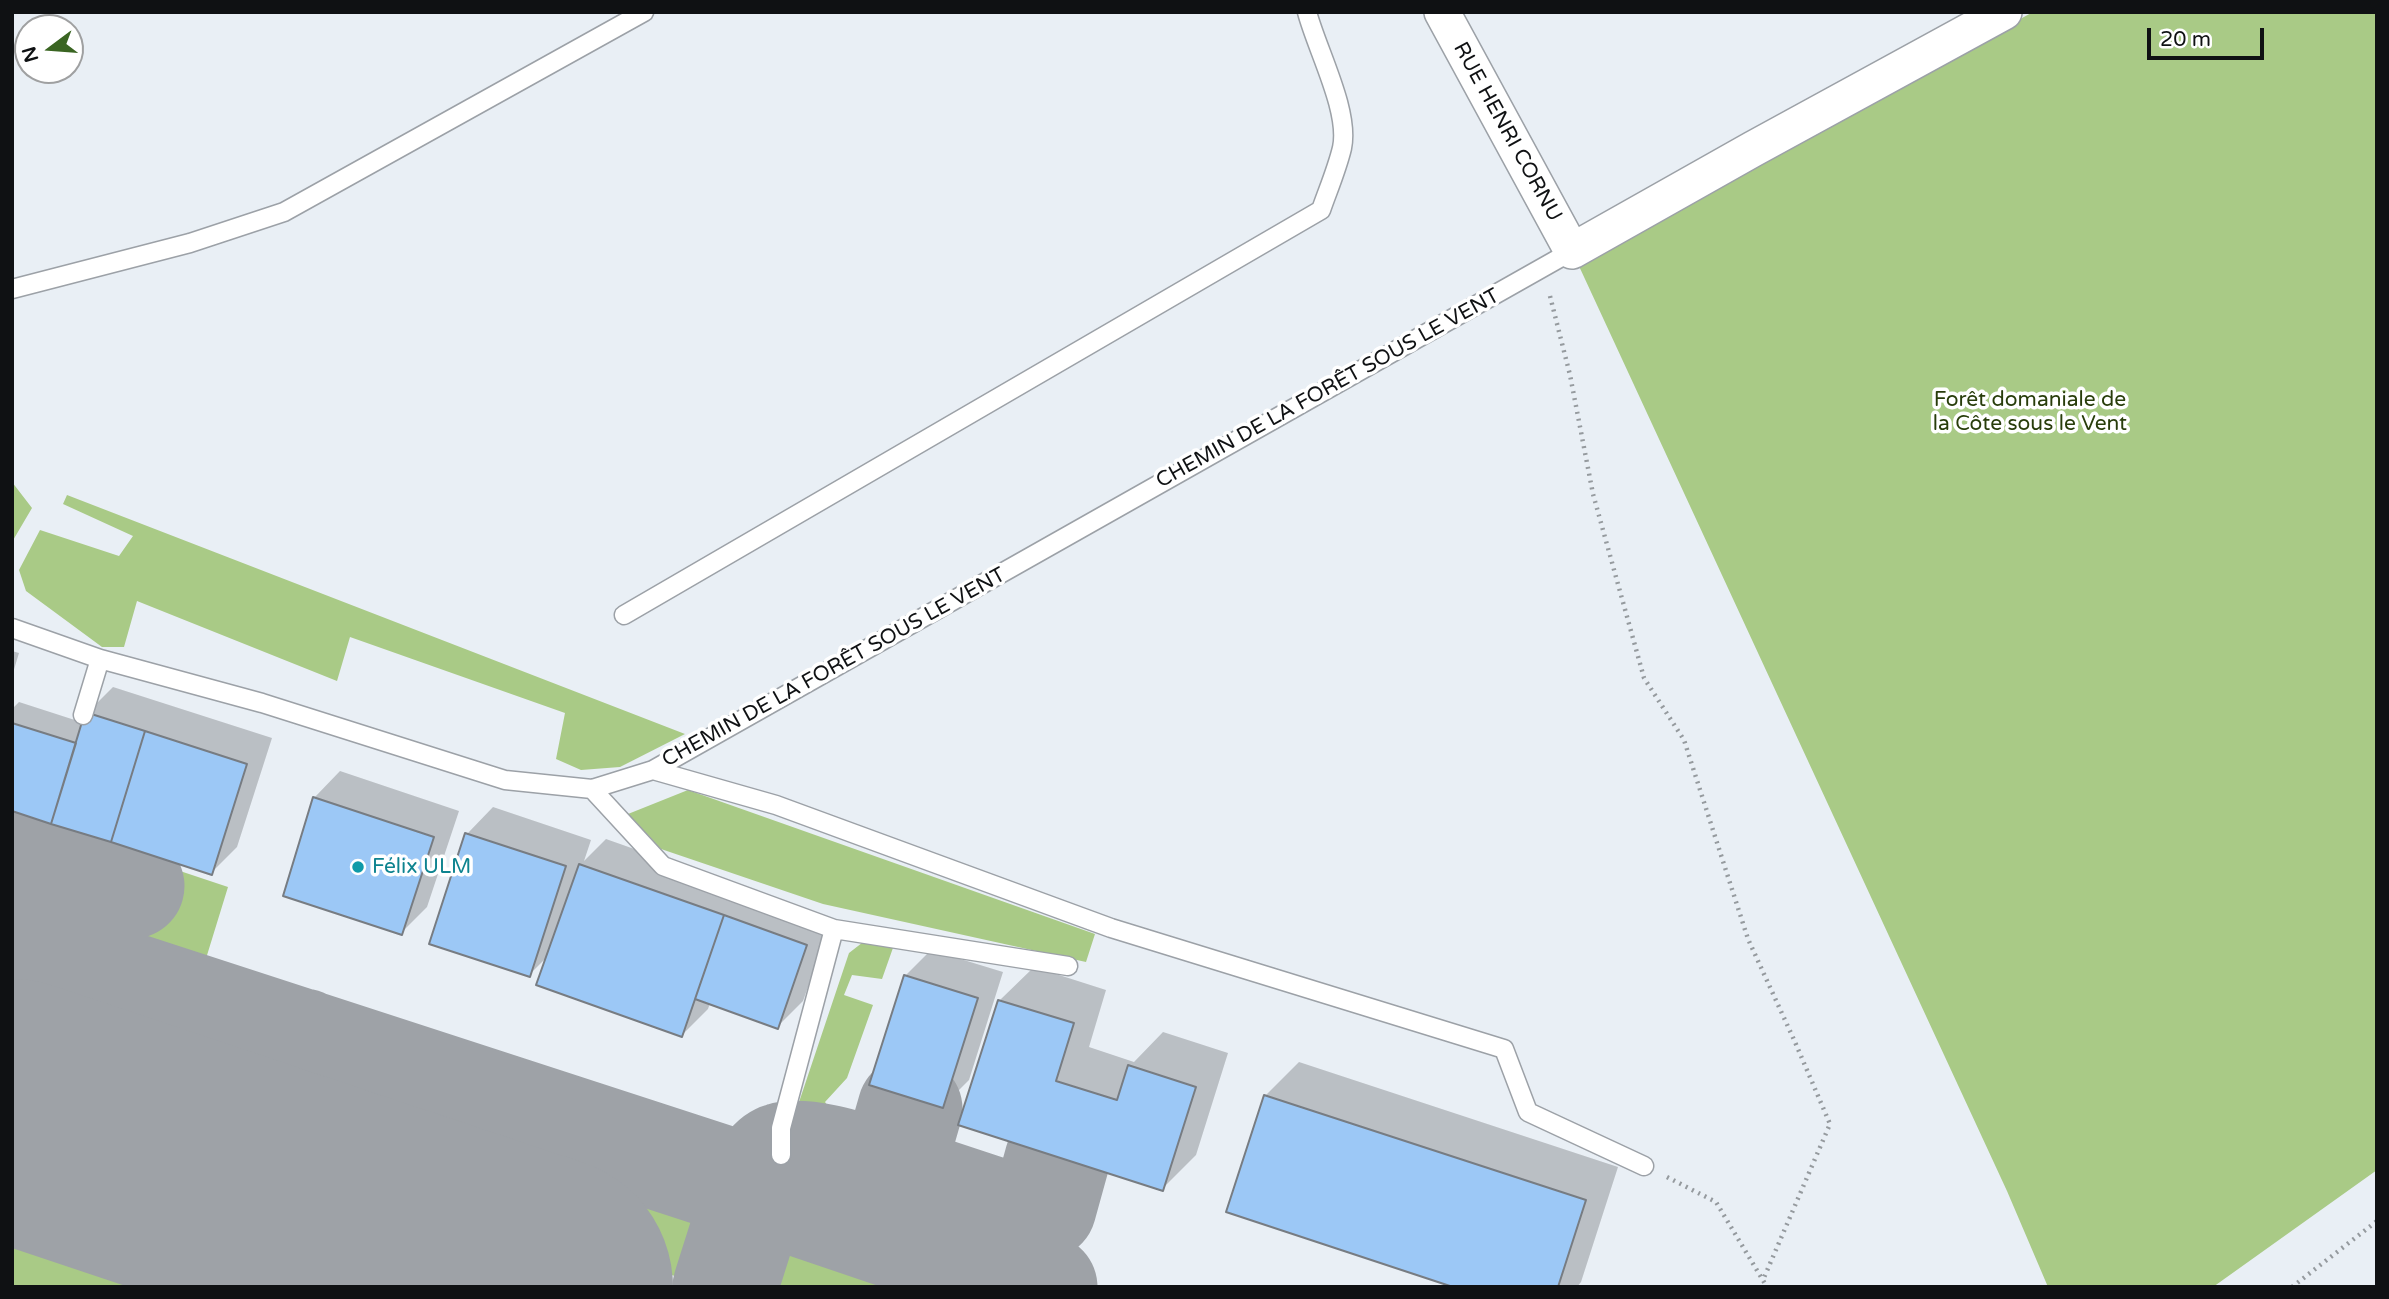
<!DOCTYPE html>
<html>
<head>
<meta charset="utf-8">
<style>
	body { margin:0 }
	#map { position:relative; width:2389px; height:1299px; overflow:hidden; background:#e9eff5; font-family:"Varela Round",sans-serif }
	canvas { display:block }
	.frame { position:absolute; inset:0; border:14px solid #0f1113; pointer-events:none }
	.north { position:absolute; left:14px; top:14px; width:70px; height:70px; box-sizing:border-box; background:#fff; border:2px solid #9fa0a1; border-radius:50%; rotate:254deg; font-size:19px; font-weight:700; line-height:28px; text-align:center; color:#0f1113 }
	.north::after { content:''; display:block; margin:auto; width:24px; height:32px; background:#3a6522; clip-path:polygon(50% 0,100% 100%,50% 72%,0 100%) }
	.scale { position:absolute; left:2147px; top:28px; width:117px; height:32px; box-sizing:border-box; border:4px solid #0f1113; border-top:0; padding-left:9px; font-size:21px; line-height:24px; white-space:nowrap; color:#0f1113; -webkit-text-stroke:5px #fff; paint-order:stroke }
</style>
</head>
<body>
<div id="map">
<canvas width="2389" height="1299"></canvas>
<div class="frame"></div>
<div class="north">N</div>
<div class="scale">20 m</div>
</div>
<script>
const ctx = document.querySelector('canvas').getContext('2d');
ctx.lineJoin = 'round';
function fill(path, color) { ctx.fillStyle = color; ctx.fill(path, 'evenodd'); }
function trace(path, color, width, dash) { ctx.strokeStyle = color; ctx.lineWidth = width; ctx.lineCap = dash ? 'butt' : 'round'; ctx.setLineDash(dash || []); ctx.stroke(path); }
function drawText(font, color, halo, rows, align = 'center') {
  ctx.font = font + ' "Varela Round",sans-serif'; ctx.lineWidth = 7; ctx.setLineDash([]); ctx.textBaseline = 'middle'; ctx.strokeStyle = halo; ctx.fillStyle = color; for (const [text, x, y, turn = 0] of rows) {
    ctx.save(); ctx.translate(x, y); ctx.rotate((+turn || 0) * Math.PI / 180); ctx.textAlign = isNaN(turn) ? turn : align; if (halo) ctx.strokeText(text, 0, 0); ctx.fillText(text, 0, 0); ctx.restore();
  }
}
const green = new Path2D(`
	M 2033,12 L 2377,12 L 2377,1170 L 2213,1287 L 2048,1287 L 2007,1191 L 1572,251 L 1761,161 Z
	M 12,482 L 32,508 L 12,542 Z
	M 67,495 L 685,734 L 620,767 L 581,770 L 556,759 L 565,713 L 350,637 L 337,681 L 137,601 L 124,647 L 102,647 L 26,591 L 19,570 L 40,530 L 119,556 L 133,536 L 63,504 Z
	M 688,790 L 1095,934 L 1086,962 L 823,904 L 661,849 L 628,814 Z
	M 12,860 L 134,904 L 147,860 L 228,887 L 196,991 L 12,933 Z
	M 867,939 L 894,945 L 882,979 L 852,975 L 844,995 L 873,1005 L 847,1078 L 825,1102 L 840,1123 L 819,1147 L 796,1145 L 790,1129 L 849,953 Z
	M 12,956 L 266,1039 L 255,1068 L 226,1094 L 176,1101 L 131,1095 L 12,1054 Z
	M 310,1053 L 740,1193 L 709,1286 L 381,1190 L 290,1106 Z
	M 12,1170 L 359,1287 L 12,1287 Z
	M 765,1205 L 1002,1287 L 738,1287 Z`);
const shadow = new Path2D(`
	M 12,651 L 19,653 L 12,676 Z
	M 113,687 L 272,738 L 237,847 L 211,873 L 12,809 L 12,709 L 19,702 L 84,723 L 87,713 Z
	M 340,771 L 459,811 L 427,907 L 401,933 L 314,798 Z
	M 493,807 L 591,840 L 584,861 L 606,839 L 832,919 L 803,1001 L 777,1027 L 710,1003 L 708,1009 L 682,1035 L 548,956 L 529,975 L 431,943 L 467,834 Z
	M 931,950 L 1003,972 L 969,1080 L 943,1106 L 905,976 Z
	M 1034,967 L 1106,990 L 1089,1047 L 1134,1062 L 1163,1032 L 1228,1053 L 1196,1155 L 1162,1189 L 961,1124 L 1000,1000 Z
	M 1299,1062 L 1618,1167 L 1581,1282 L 1577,1287 L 1458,1287 L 1265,1096 Z`);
const taxiway = new Path2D(`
	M 12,853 L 132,886
	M 12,947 L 756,1189 C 762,1177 768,1159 782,1155 C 807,1147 865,1168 891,1175 L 910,1109
	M 904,1180 L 1016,1217 L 1044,1207 L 1057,1160
	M 277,1198 L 258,1176 L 256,1144 L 288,1051 L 303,1041
	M 725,1287 L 756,1189 L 1045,1287`);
const runway = new Path2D(`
	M 12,1110 L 542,1287`);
const building = new Path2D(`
	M 85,712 L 145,731 L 111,842 L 51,824 Z
	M 12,723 L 76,743 L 51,824 L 12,811 Z
	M 145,731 L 247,764 L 212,875 L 111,842 Z
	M 313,797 L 434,837 L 402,935 L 283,896 Z
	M 465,833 L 566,866 L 530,977 L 429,944 Z
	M 579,864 L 724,915 L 682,1037 L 536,985 Z
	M 724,915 L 807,945 L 778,1029 L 695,999 Z
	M 904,975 L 978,998 L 943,1108 L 869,1085 Z
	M 998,1000 L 1074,1023 L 1056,1081 L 1117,1100 L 1128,1065 L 1196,1087 L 1163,1191 L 958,1125 Z
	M 1264,1095 L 1586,1200 L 1558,1287 L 1453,1287 L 1226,1212 Z`);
const path = new Path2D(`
	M 1550,296 L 1570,375 L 1593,494 L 1644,678 L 1684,740 L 1748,939 L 1795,1042 L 1830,1124 L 1763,1280
	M 1667,1177 L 1716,1202 L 1767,1287
	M 2292,1287 L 2377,1221`);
const service = new Path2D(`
	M 12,289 L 190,243 L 284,212 L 644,12
	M 624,615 L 1321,210 C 1328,190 1337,169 1342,148 C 1350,111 1317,50 1307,12
	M 12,628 L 100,659
	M 83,715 L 100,659 L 262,703 L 505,780 L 592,789 L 653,770 L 1572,251
	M 653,770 L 776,805 L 1111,928 L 1504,1049 L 1528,1112 L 1644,1166
	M 592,789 L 663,866 L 834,929 L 781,1128 L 781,1155
	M 834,929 L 1068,966`);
const minor = new Path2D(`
	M 1442,12 L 1572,251 L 1753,149 L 2004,12`);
const markers = [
	[358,867,7,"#0f9aa8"]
];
const streetNames = [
	["RUE HENRI CORNU",1507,132,61],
	["CHEMIN DE LA FORÊT SOUS LE VENT",1328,389,-29],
	["CHEMIN DE LA FORÊT SOUS LE VENT",834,668,-29]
];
const parkNames = [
	["Forêt domaniale de",2030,400],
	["la Côte sous le Vent",2030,424]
];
const cultureNames = [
	["Félix ULM",372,867]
];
fill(green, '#a9ca86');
fill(shadow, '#0003');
trace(taxiway, '#9ea2a7', 105);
trace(runway, '#9ea2a7', 262);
fill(building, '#9cc8f6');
trace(building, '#777c82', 2);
trace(service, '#9ca1a7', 21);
trace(minor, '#9ca1a7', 38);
trace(path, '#959a9e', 4.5, [2, 5]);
trace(service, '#fff', 18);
trace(minor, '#fff', 35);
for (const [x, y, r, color] of markers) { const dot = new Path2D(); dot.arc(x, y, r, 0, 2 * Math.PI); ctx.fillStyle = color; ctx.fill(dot); trace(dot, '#fff', 2.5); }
drawText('21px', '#0f1113', '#fff', streetNames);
drawText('21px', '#283d0b', '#fff', parkNames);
drawText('21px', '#0d838f', '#fff', cultureNames, 'left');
</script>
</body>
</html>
